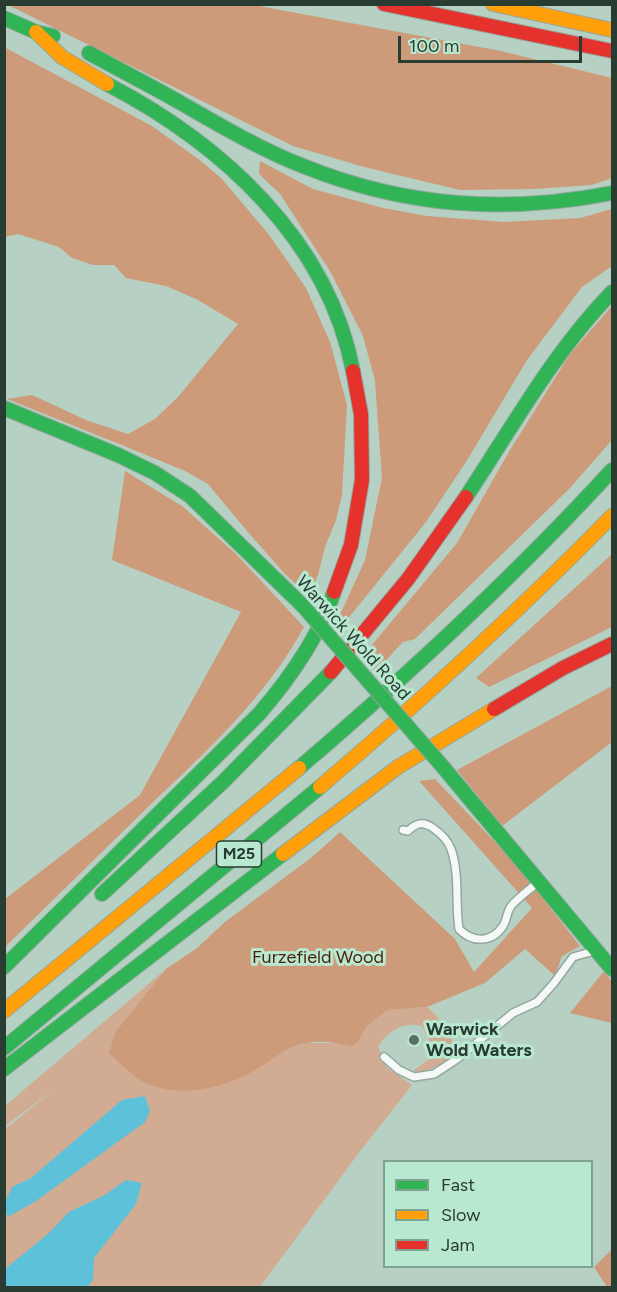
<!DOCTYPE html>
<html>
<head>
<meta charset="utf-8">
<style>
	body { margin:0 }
	#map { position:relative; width:617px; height:1292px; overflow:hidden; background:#b6d0c3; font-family:Figtree,sans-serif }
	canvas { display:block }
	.frame { position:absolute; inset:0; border:6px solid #293c32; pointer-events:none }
	.legend { position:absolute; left:383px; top:1160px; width:210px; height:108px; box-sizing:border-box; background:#b9e8d0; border:2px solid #7fa391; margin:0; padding:8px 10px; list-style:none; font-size:18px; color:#293c32 }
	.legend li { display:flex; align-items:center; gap:12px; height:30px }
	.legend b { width:30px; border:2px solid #7fa391 }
	.scale { position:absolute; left:398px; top:36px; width:184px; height:27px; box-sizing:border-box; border:3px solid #293c32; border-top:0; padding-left:8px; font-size:18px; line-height:21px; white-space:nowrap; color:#293c32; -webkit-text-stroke:4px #b9e8d0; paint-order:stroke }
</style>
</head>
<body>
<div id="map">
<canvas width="617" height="1292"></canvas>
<div class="frame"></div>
<ul class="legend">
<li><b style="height:8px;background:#30b455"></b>Fast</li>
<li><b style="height:8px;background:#ff9f0a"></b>Slow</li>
<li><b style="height:8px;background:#e5322d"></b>Jam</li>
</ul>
<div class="scale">100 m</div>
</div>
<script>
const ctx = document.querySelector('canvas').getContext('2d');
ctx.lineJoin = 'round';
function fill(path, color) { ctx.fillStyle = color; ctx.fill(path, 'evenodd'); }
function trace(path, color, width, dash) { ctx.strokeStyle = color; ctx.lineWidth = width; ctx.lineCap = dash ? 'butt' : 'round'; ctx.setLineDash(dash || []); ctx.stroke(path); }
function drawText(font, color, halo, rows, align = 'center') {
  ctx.font = font + ' Figtree,sans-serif'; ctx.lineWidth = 6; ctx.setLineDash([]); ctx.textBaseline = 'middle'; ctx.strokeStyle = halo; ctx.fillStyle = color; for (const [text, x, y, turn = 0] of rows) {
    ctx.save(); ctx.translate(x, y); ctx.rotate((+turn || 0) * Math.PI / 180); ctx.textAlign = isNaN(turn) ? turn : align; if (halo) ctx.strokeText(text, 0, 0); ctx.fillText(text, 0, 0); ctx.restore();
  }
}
const green = new Path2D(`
	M 166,969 L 116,1031 L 214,1087 L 251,1072 L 272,1058 L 292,1048 L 307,1043 L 357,1043 L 367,1026 L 387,1010 L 427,1007 L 436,1015 L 459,1051 C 445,1062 432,1073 413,1071 L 436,1054 L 422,1026 C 403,1021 389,1031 378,1046 L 386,1067 L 412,1085 L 358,1154 L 260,1287 L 5,1287 L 5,1129 L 56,1088 L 5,1126 L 5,1106 Z`);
const forest = new Path2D(`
	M 8,5 L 254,5 L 501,51 L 612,78 L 612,178 L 592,185 L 534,189 L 460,190 L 364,167 L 293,146 Z
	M 4,47 L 152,126 L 201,161 L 222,179 L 270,236 L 306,288 L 330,342 L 347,405 L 342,495 L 336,520 L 325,547 L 318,575 L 309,596 L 285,574 L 247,531 L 208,484 L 185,471 L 134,450 L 7,399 L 32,395 L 86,420 L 128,434 L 155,419 L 178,397 L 238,324 L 198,300 L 166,286 L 126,278 L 114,265 L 93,265 L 72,258 L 59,247 L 18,234 L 5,237 Z
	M 260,161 L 313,189 L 383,208 L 427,216 L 504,222 L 580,218 L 612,209 L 612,266 L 582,287 L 527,360 L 466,462 L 426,522 L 338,631 L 335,626 L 365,560 L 382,478 L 375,381 L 363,336 L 330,271 L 280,194 L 259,174 Z
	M 612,306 L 612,440 L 570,488 L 415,639 L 403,642 L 376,671 L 361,658 L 457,543 L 510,450 L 570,354 Z
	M 125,471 L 182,506 L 236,554 L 304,627 C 266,697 206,752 149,806 C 101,853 53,900 5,947 L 5,899 L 140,795 L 241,612 L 112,560 Z
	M 612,554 L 612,627 L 489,687 L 476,678 Z
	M 612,686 L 612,742 L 502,826 L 457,770 Z
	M 435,779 L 515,863 L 580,946 L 562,956 L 555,976 L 525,949 L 485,983 L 427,1007 L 387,1010 L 367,1026 L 357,1043 L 352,1046 C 338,1043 322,1040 307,1043 C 285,1047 269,1063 250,1073 C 218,1090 174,1099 140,1080 C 129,1073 119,1062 109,1053 L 116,1031 L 166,969 L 197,948 L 225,922 L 312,857 L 340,832 L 455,939 L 474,972 L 532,908 L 419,781 Z
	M 604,971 L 612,982 L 612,1026 L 611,1023 L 570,1013 Z
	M 612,1249 L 612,1287 L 607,1287 L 594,1267 Z`);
const water = new Path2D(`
	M 145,1096 L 150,1111 L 145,1122 L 36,1201 L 8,1217 L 5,1209 L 5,1202 L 12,1187 L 31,1178 L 122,1100 Z
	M 126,1180 L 142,1183 L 136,1204 L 94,1258 L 93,1280 L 87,1287 L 5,1287 L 5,1269 L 49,1233 L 69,1212 L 105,1195 Z`);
const lane = new Path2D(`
	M 403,830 L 408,831 C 416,823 423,821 433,828 C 440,833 448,840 451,849 C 460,874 455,904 459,929 C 472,943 492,943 503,926 C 507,920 507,910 512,905 C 519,897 529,890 537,883
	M 384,1057 L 399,1070 L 414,1077 L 434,1074 L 457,1059 L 513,1013 L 537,1002 L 554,983 L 573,957 L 594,951`);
const fast = new Path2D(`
	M 4,18 L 36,32 L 53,36
	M 89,53 C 120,70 151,86 181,103 C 221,126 260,149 303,166 C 405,207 505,214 612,193
	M 107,84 C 222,144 328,240 353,371
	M 4,408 L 118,455 L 155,473 L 190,496 L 303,606
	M 466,497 C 513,426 553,353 612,292
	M 443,767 L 612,969
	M 299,768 C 409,674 514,577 612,470
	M 102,894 L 223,782 L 331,672
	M 4,967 L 259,714 C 290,678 319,637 334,592
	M 4,1048 L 320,787
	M 4,1069 L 283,854`);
const slow = new Path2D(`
	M 493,4 L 612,30
	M 36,32 L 62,57 L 107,84
	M 320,787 C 422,700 518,612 612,516
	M 283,854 L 398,767 L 494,709
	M 4,1011 L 299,768`);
const jam = new Path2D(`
	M 384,4 L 612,51
	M 334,592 L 351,545 L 362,480 L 361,414 L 353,371
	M 331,672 L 408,579 L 466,497
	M 494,709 L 563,668 L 612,644`);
const fastBridge = new Path2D(`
	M 303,606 L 443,767`);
const markers = [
	[414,1040,6,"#5a7065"]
];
const shields = [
	[239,854,45]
];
const shieldNames = [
	["M25",239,854]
];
const streetNames = [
	["Warwick Wold Road",353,638,48]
];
const parkNames = [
	["Furzefield Wood",318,958]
];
const poiNames = [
	["Warwick",426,1030],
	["Wold Waters",426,1051]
];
fill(green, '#d2ac92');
fill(forest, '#cd9b7a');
fill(water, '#5dc1d9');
trace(lane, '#93a79e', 10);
trace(fast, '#93a79e', 16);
trace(slow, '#93a79e', 16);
trace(jam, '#93a79e', 16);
trace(lane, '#f4f8f6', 7);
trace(fast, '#30b455', 14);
trace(slow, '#ff9f0a', 14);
trace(jam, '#e5322d', 14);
trace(fastBridge, '#93a79e', 16, []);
trace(fastBridge, '#30b455', 14);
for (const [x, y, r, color] of markers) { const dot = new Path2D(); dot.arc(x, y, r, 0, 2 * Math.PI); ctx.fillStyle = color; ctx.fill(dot); trace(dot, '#b9e8d0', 2); }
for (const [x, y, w] of shields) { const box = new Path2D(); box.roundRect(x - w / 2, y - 13, w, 26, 4.5); ctx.fillStyle = '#b9e8d0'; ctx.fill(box); trace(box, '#293c32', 1.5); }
drawText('bold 16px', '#293c32', null, shieldNames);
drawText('18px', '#293c32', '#b9e8d0', streetNames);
drawText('18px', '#4b1f0b', '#b9e8d0', parkNames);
drawText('bold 18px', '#293c32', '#b9e8d0', poiNames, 'left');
</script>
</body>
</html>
